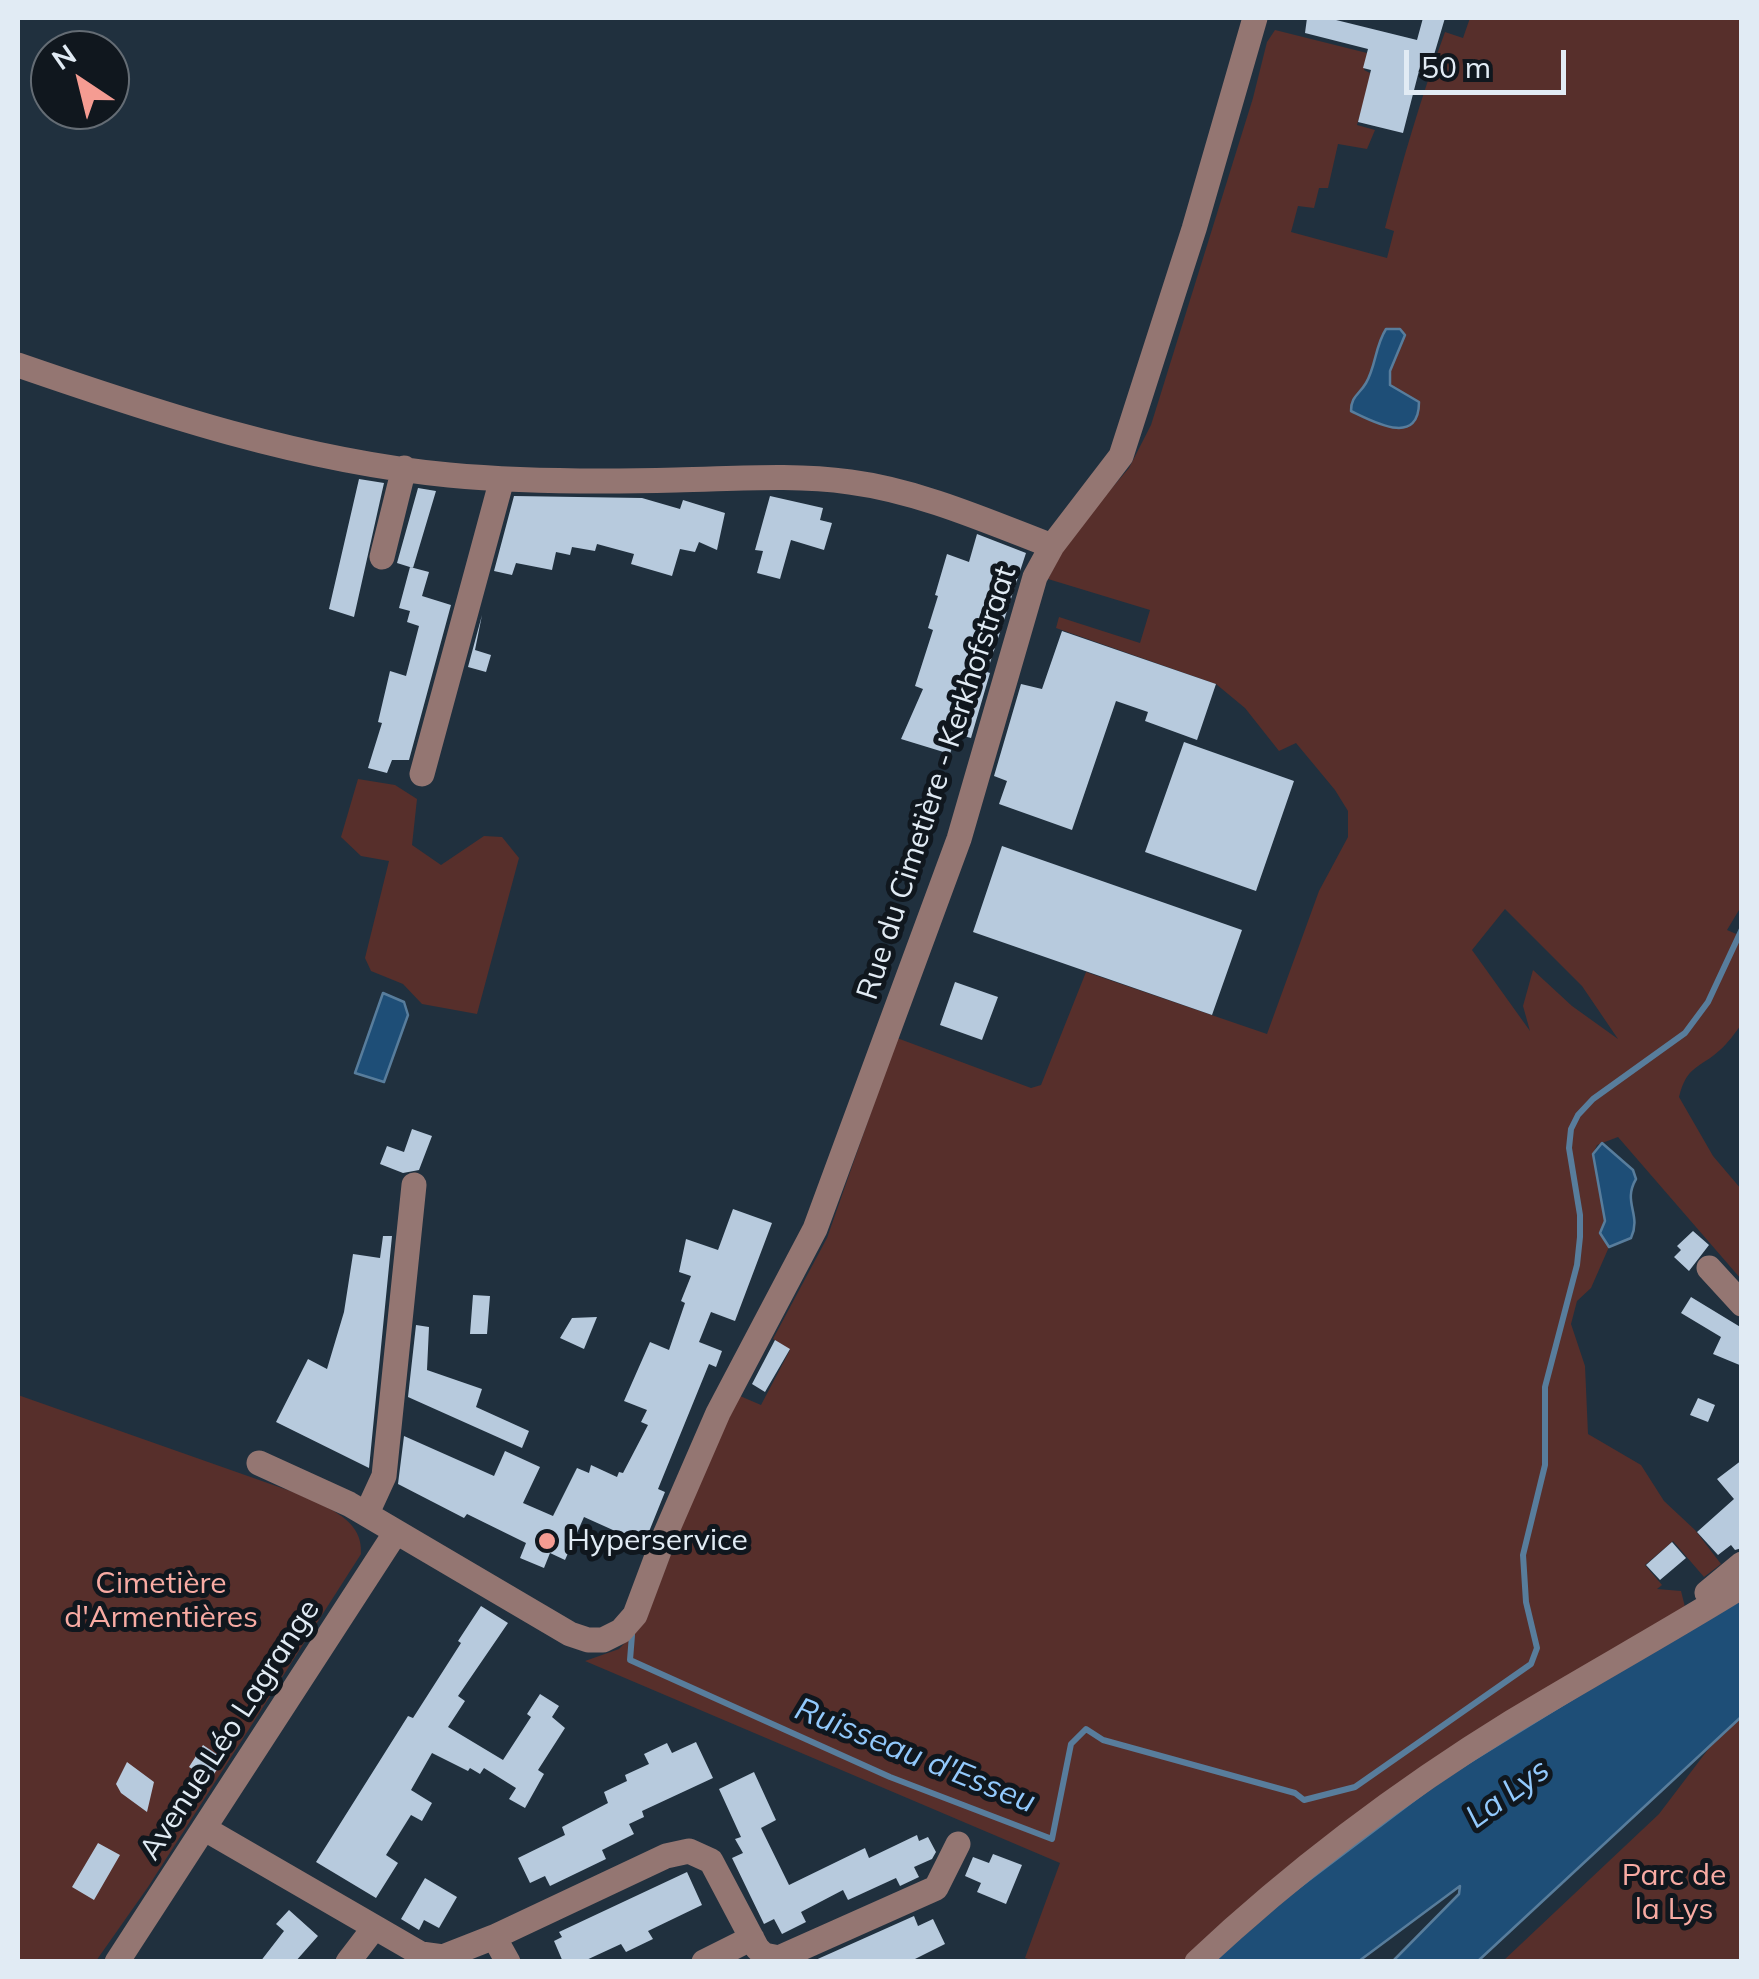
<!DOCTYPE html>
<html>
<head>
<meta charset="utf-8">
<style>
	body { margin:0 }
	#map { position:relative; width:1759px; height:1979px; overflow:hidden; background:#20303e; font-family:Mulish,sans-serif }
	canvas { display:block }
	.frame { position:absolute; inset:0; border:20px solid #e1ebf4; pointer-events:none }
	.north { position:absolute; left:30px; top:30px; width:100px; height:100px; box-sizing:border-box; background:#10171e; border:2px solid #646c74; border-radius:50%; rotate:325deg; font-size:28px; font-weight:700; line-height:40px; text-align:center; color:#e1ebf4 }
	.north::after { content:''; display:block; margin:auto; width:35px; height:45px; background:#f59c92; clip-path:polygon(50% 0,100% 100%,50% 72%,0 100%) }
	.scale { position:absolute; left:1404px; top:50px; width:162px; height:45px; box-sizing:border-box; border:5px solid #e1ebf4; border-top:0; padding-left:12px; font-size:30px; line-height:35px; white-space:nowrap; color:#e1ebf4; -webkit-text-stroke:8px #10171e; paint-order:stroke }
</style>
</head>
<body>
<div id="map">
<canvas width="1759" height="1979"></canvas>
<div class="frame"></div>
<div class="north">N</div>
<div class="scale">50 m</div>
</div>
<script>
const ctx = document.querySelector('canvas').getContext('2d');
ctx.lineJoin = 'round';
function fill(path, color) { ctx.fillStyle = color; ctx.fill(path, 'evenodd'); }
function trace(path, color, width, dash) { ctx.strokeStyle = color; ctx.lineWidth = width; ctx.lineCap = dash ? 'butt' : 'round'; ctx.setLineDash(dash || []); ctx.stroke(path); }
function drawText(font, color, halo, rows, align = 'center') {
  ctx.font = font + ' Mulish,sans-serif'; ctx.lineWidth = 10; ctx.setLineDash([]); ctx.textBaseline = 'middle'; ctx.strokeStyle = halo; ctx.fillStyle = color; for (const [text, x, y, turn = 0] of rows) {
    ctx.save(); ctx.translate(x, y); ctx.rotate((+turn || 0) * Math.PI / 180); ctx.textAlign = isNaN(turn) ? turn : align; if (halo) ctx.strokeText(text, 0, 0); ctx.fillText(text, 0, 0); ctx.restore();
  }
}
const green = new Path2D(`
	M 1470,18 L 1741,18 L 1742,905 L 1727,930 L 1741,936 L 1741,1025 C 1735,1033 1728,1043 1720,1050 C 1699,1069 1687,1065 1679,1097 L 1713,1156 L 1741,1189 L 1741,1279 L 1618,1137 L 1597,1145 L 1593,1154 L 1605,1221 L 1600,1233 L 1609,1247 L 1591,1288 L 1577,1301 L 1571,1324 L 1585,1366 L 1588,1434 L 1641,1465 L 1664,1501 L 1695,1530 L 1721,1564 L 1704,1577 L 1673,1541 L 1645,1565 L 1662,1585 L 1657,1589 L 1681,1591 L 1686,1611 L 1212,1961 L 1037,1962 L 1025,1958 L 1060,1863 L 585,1661 L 619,1649 L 645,1622 L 706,1462 L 740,1396 L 761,1405 L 790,1350 L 773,1339 L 827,1238 L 897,1038 L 1031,1088 L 1041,1085 L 1086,972 L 1267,1034 L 1319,891 L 1348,837 L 1348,811 L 1335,790 L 1296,743 L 1279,751 L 1245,708 L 1216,684 L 1056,628 L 1059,617 L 1140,643 L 1150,610 L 1048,579 L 1069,538 L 1129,468 L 1151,425 L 1253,98 L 1267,42 L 1275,30 L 1367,53 L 1364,70 L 1372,74 L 1357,125 L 1375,130 L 1367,149 L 1338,144 L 1328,188 L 1319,188 L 1314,208 L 1298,206 L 1291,232 L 1387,258 L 1394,231 L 1385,228 C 1402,162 1421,97 1445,32 L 1463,38 ZM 1505,909 L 1582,986 L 1618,1039 L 1572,1006 L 1533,970 L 1523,1006 L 1530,1031 L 1472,950 Z
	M 358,779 L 395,785 L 417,799 L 412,845 L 441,865 L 484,836 L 502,837 L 519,858 L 477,1014 L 422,1004 L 403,984 L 371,971 L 365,958 L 389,861 L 361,856 L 341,837 Z
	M 18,1395 L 296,1493 C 323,1506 364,1518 361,1554 L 148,1887 L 96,1961 L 18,1962 Z
	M 1741,1717 L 1741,1961 L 1503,1961 L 1659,1814 L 1716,1739 Z`);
const water = new Path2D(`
	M 1386,329 L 1400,329 L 1405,335 L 1390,371 L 1390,385 L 1419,402 C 1419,447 1374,422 1351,411 C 1351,396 1359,395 1366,383 C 1376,366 1375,346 1386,329 Z
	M 383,993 L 404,1002 L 408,1015 L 384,1082 L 355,1073 Z
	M 1602,1143 L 1633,1170 L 1636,1179 C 1622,1203 1642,1214 1631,1238 L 1609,1247 L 1600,1233 L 1605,1221 L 1593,1154 Z
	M 1741,1595 L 1741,1717 L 1478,1961 L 1393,1961 L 1459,1894 L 1460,1886 L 1359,1961 L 1212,1962 L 1276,1905 L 1441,1780 Z`);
const stream = new Path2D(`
	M 632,1635 L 630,1660 L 890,1777 L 1052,1839 L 1071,1744 L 1086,1729 L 1103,1740 L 1295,1793 L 1304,1800 L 1355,1787 L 1531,1664 L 1537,1648 L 1526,1602 L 1523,1555 L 1545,1465 L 1545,1387 L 1577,1265 L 1580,1237 L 1580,1215 L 1569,1148 L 1571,1129 L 1578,1115 L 1593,1099 L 1685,1033 L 1708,1002 L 1742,929`);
const building = new Path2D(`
	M 1307,18 L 1328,18 L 1417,40 L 1423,18 L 1445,18 L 1431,65 L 1421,63 L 1403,133 L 1358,122 L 1371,70 L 1363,68 L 1368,49 L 1305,33 Z
	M 359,479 L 384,483 L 354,617 L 329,609 Z
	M 418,488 L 436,491 L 413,568 L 397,563 Z
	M 514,496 L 642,498 L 680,509 L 683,500 L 725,513 L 717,550 L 699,542 L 695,552 L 680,549 L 672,576 L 631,564 L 634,554 L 597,544 L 595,551 L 572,547 L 570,555 L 556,552 L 552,570 L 516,563 L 512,575 L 494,571 Z
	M 770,496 L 823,508 L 820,520 L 832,523 L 824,550 L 791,540 L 780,579 L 757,573 L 763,551 L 755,550 Z
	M 977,534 L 1026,553 L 987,672 L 990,673 L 971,738 L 956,734 L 950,754 L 901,739 L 923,689 L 915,686 L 933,630 L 928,628 L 938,596 L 935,595 L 947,554 L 969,562 Z
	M 410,567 L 429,572 L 422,596 L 451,605 L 409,760 L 392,760 L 387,773 L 368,768 L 382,723 L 378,722 L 390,671 L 406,676 L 419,626 L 407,622 L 410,611 L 399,608 Z
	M 482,615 L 475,650 L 491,655 L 486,672 L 468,667 Z
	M 1062,631 L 1216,684 L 1197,740 L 1145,721 L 1148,712 L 1116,701 L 1072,830 L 999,804 L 1007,781 L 994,776 L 1021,684 L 1042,689 Z
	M 1184,742 L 1294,781 L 1256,891 L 1145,852 Z
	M 1002,846 L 1242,930 L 1212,1015 L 973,932 Z
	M 955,982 L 998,997 L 982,1040 L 940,1025 Z
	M 412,1129 L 432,1136 L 419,1170 L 403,1173 L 380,1164 L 387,1146 L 404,1152 Z
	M 733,1209 L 772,1223 L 735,1321 L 711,1312 L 699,1342 L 722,1351 L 716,1367 L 709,1364 L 658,1489 L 665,1492 L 644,1544 L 584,1517 L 565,1560 L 550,1553 L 544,1568 L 520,1558 L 526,1543 L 467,1514 L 464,1518 L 398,1484 L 404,1436 L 494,1476 L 505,1451 L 540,1467 L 523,1503 L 553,1516 L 577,1468 L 589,1473 L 591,1465 L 617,1477 L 619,1472 L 623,1473 L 648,1425 L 641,1422 L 647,1410 L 624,1401 L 650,1342 L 669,1350 L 685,1303 L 681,1301 L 691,1276 L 679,1272 L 686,1239 L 718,1250 Z
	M 1693,1231 L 1709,1245 L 1689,1271 L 1674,1257 L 1681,1250 L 1677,1246 Z
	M 383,1236 L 392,1236 L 369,1468 L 276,1422 L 308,1359 L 327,1369 L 344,1312 L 353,1254 L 380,1258 Z
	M 473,1295 L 490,1296 L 487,1334 L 470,1334 Z
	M 1691,1297 L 1742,1328 L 1742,1366 L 1713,1354 L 1721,1337 L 1681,1313 Z
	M 597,1317 L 584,1349 L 560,1338 L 572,1318 Z
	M 416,1325 L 429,1327 L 427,1370 L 482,1389 L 476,1407 L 529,1431 L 522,1448 L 408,1397 Z
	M 775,1340 L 790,1349 L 765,1392 L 752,1384 Z
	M 1698,1398 L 1715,1405 L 1708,1422 L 1690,1415 Z
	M 1742,1460 L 1742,1548 L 1735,1550 L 1731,1545 L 1718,1555 L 1697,1532 L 1734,1499 L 1717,1479 Z
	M 1672,1542 L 1686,1558 L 1660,1580 L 1646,1565 Z
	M 481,1606 L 508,1623 L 458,1696 L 465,1701 L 448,1727 L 503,1760 L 531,1717 L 527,1714 L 540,1694 L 559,1706 L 552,1717 L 565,1728 L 538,1770 L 544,1774 L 525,1808 L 509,1799 L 516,1788 L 484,1768 L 480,1774 L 470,1768 L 468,1771 L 432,1753 L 411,1790 L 432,1803 L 422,1821 L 411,1815 L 386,1855 L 398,1863 L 376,1898 L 316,1862 L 408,1716 L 413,1718 L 461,1643 L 458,1641 Z
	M 696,1742 L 713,1778 L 642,1811 L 644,1817 L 629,1824 L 634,1834 L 602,1850 L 606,1859 L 550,1886 L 545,1876 L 530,1883 L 518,1858 L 565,1835 L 562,1827 L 608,1803 L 604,1792 L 627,1781 L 625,1775 L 649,1764 L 644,1754 L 667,1743 L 672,1753 Z
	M 203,1745 L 224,1759 L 210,1780 L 189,1767 Z
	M 127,1762 L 154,1782 L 147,1812 L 121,1793 L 116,1784 Z
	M 754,1772 L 776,1820 L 761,1828 L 789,1885 L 865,1848 L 869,1858 L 917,1835 L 919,1841 L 928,1837 L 936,1852 L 932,1859 L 914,1867 L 919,1877 L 900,1886 L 896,1878 L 848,1900 L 843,1890 L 801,1912 L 806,1922 L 782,1934 L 774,1919 L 764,1924 L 732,1858 L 743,1853 L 735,1839 L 741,1837 L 719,1789 Z
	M 98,1843 L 120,1855 L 94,1900 L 72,1887 Z
	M 993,1854 L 1022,1865 L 1006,1904 L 977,1892 L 981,1883 L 965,1876 L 973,1857 L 989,1863 Z
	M 687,1872 L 702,1905 L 648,1931 L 653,1939 L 626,1952 L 621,1944 L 582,1962 L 563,1962 L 554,1941 L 562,1937 L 559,1932 Z
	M 425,1878 L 457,1897 L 439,1928 L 424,1920 L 419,1930 L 401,1919 Z
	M 289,1910 L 318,1936 L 295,1962 L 260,1962 L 284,1931 L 276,1924 Z
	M 914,1916 L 918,1926 L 933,1919 L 945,1944 L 909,1962 L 811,1962 Z`);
const minor = new Path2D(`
	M 18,365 C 157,413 302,461 449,475 C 525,482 600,482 676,480 C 734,479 792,474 850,482 C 919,491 987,521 1052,546
	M 382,557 L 404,468
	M 422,774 L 502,479
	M 1709,1268 L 1742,1304
	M 259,1463 L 349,1504 L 570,1634 L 588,1640 L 603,1640 L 621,1631 L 635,1615 L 665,1535 L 718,1413 L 815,1229 L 959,839 L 1035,577 L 1052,546 L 1121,456 L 1194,229 L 1255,18
	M 367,1513 L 384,1476 L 414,1185
	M 1707,1593 L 1742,1564
	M 205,1829 L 421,1954 L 443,1957 L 494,1937 L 508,1962
	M 494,1937 L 666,1856 L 689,1851 L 711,1861 L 757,1948 L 764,1955 L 779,1958 L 936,1888 L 958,1844
	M 117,1962 L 396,1532
	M 348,1962 L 374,1928
	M 704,1962 L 752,1938
	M 1197,1962 C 1293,1872 1400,1791 1512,1722 C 1588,1676 1666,1633 1742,1586`);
const markers = [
	[547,1541,10,"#f59c92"]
];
const streetNames = [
	["Rue du Cimetière - Kerkhofstraat",937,783,-72],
	["Avenue Léo Lagrange",230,1730,-57]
];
const poiNames = [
	["Hyperservice",567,1541]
];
const parkNames = [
	["Cimetière",161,1584],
	["d'Armentières",161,1618],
	["Parc de",1674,1876],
	["la Lys",1674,1910]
];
const waterNames = [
	["Ruisseau d'Esseu",915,1756,22],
	["La Lys",1508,1794,-36]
];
fill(green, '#572f2b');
fill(water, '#1e4e77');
trace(water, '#587d9c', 2.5);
trace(stream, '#587d9c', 6);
fill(building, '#b7cadd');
trace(minor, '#947672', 25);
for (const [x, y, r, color] of markers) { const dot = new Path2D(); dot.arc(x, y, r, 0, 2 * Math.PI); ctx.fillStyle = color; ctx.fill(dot); trace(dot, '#10171e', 4); }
drawText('30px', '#e1ebf4', '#10171e', streetNames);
drawText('30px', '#e1ebf4', '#10171e', poiNames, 'left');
drawText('30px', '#f8aba3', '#10171e', parkNames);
drawText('italic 32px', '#92c9fc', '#10171e', waterNames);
</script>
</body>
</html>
